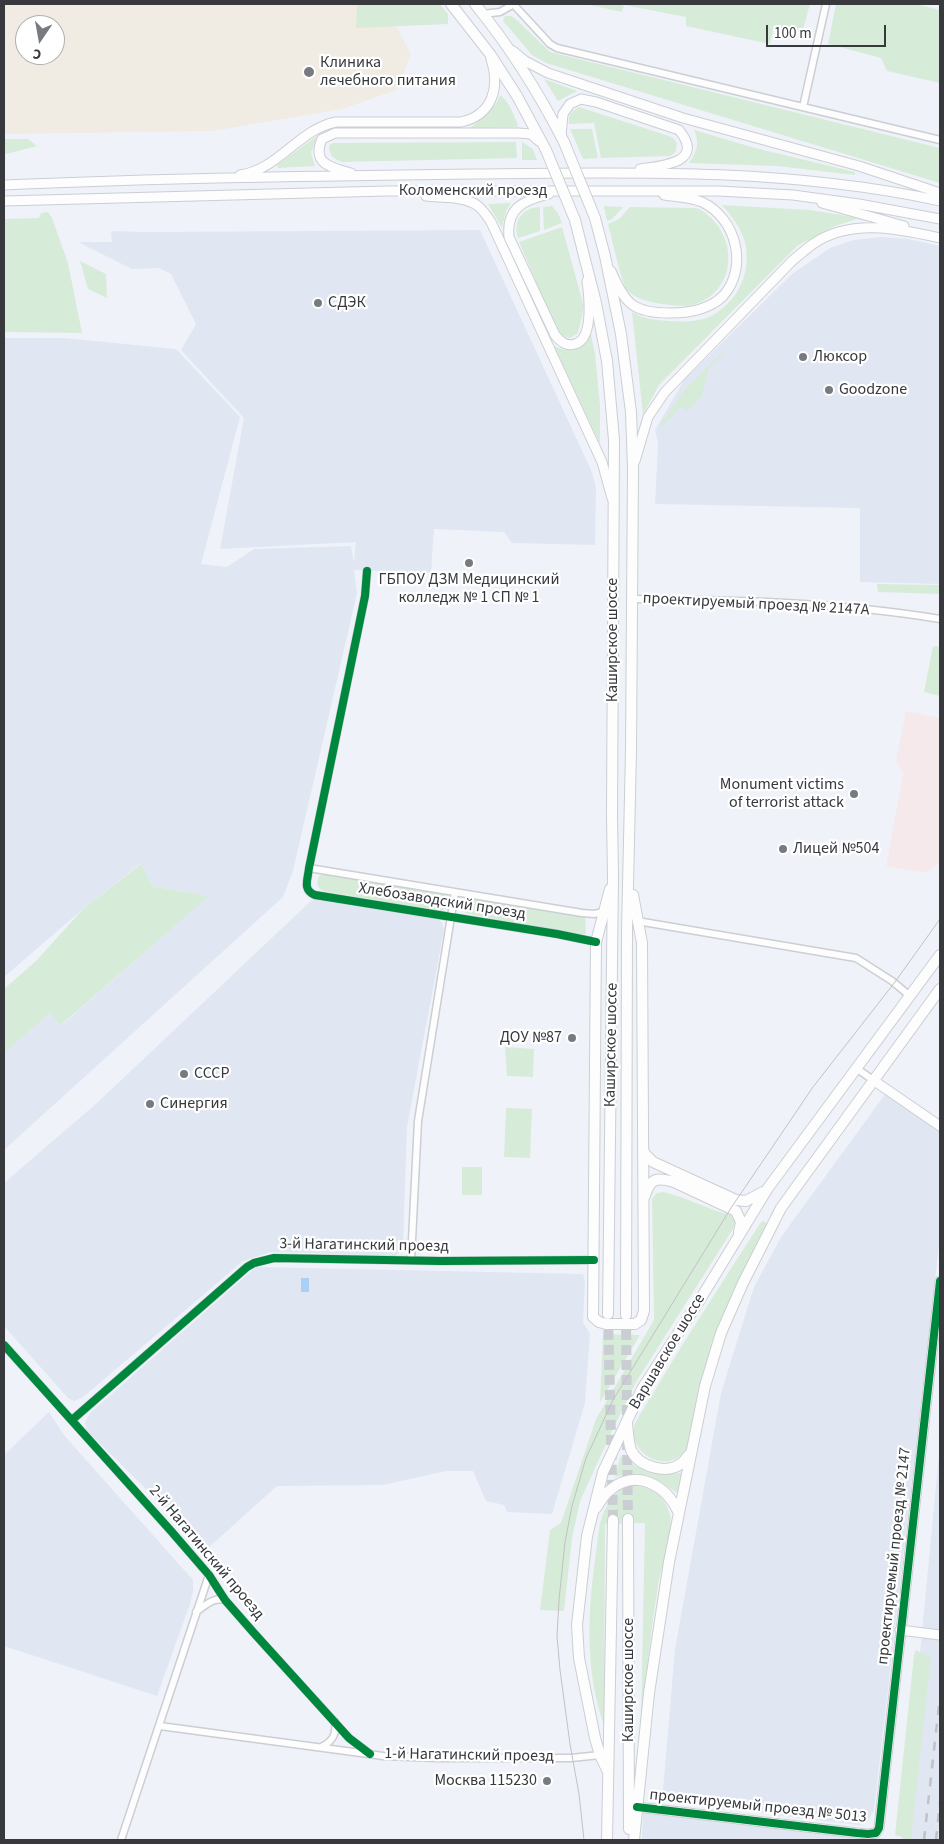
<!DOCTYPE html>
<html>
<head>
<meta charset="utf-8">
<style>
	body { margin:0 }
	#map { position:relative; width:944px; height:1844px; overflow:hidden; background:#eff3f9; font-family:"Source Sans 3",sans-serif }
	canvas { display:block }
	.frame { position:absolute; inset:0; border:5px solid #37393d; pointer-events:none }
	.north { position:absolute; left:15px; top:15px; width:50px; height:50px; box-sizing:border-box; background:#fff; border:1px solid #afb0b1; border-radius:50%; rotate:192deg; font-size:14px; font-weight:700; line-height:20px; text-align:center; color:#37393d }
	.north::after { content:''; display:block; margin:auto; width:18px; height:22px; background:#777a7f; clip-path:polygon(50% 0,100% 100%,50% 72%,0 100%) }
	.scale { position:absolute; left:766px; top:25px; width:120px; height:22px; box-sizing:border-box; border:2px solid #37393d; border-top:0; padding-left:6px; font-size:15px; line-height:18px; white-space:nowrap; color:#37393d; -webkit-text-stroke:4px #fff; paint-order:stroke }
</style>
</head>
<body>
<div id="map">
<canvas width="944" height="1844"></canvas>
<div class="frame"></div>
<div class="north">С</div>
<div class="scale">100 m</div>
</div>
<script>
const ctx = document.querySelector('canvas').getContext('2d');
ctx.lineJoin = 'round';
function fill(path, color) { ctx.fillStyle = color; ctx.fill(path, 'evenodd'); }
function trace(path, color, width, dash) { ctx.strokeStyle = color; ctx.lineWidth = width; ctx.lineCap = dash ? 'butt' : 'round'; ctx.setLineDash(dash || []); ctx.stroke(path); }
function drawText(font, color, halo, rows, align = 'center') {
  ctx.font = font + ' "Source Sans 3",sans-serif'; ctx.lineWidth = 4.5; ctx.setLineDash([]); ctx.textBaseline = 'middle'; ctx.strokeStyle = halo; ctx.fillStyle = color; for (const [text, x, y, turn = 0] of rows) {
    ctx.save(); ctx.translate(x, y); ctx.rotate((+turn || 0) * Math.PI / 180); ctx.textAlign = isNaN(turn) ? turn : align; if (halo) ctx.strokeText(text, 0, 0); ctx.fillText(text, 0, 0); ctx.restore();
  }
}
const built = new Path2D(`
	M 480,230 L 592,472 L 596,488 L 595,545 L 512,543 L 504,532 L 434,529 L 431,573 L 354,570 L 357,593 L 293,871 L 283,897 L 4,1150 L 4,1053 L 50,1012 L 62,1025 L 208,896 L 152,886 L 140,864 L 83,909 L 4,977 L 4,338 L 65,338 L 176,349 L 240,417 L 201,564 L 227,567 L 254,549 L 351,546 L 354,562 L 356,542 L 220,549 L 244,418 L 181,350 L 196,324 L 171,274 L 159,268 L 132,269 L 78,242 L 112,242 L 111,231 L 147,232 Z
	M 882,237 L 909,239 L 940,246 L 940,584 L 860,582 L 860,508 L 655,504 L 658,443 L 655,430 L 684,380 L 792,274 L 830,248 L 853,240 Z
	M 313,899 L 438,919 L 442,923 L 444,930 L 407,1127 L 403,1246 L 400,1252 L 395,1256 L 271,1252 L 243,1261 L 82,1398 L 74,1401 L 68,1398 L 4,1326 L 4,1183 L 98,1102 Z
	M 886,1093 L 940,1130 L 940,1237 L 874,1810 L 867,1823 L 859,1825 L 662,1801 L 675,1649 L 721,1393 L 754,1287 L 781,1237 Z
	M 256,1267 L 583,1274 L 585,1281 L 583,1322 L 590,1334 L 585,1403 L 552,1514 L 507,1512 L 504,1505 L 486,1501 L 473,1471 L 446,1471 L 383,1485 L 277,1486 L 207,1549 L 87,1431 L 85,1423 L 90,1413 Z
	M 49,1412 L 64,1435 L 87,1461 L 193,1580 L 193,1592 L 190,1604 L 157,1696 L 4,1646 L 4,1455 Z
	M 940,1448 L 940,1840 L 902,1840 L 938,1465 Z
	M 643,1811 L 895,1840 L 642,1840 Z`);
const education = new Path2D(`
	M 906,711 L 940,718 L 940,863 L 925,873 L 886,866 L 903,774 L 896,761 Z`);
const medical = new Path2D(`
	M 4,4 L 398,4 L 392,18 L 411,54 L 397,90 L 342,109 L 213,131 L 4,134 ZM 25,25 L 55,25 L 55,55 L 25,55 Z`);
const green = new Path2D(`
	M 357,4 L 440,4 L 448,14 L 448,24 L 356,28 Z
	M 585,4 L 810,4 L 802,33 L 774,25 L 770,44 L 686,26 L 686,17 L 624,5 L 622,12 Z
	M 836,4 L 915,4 L 940,10 L 940,83 L 887,71 L 881,58 L 828,44 Z
	M 505,16 L 511,16 L 517,20 L 550,52 L 940,148 L 940,183 L 546,63 L 532,55 L 503,21 Z
	M 544,79 L 577,91 L 558,101 Z
	M 500,95 C 509,101 514,115 518,125 L 517,127 L 470,128 L 491,110 L 497,102 Z
	M 579,107 L 672,137 L 677,143 L 676,151 L 671,156 L 601,158 L 594,123 L 569,124 C 568,115 571,112 579,107 Z
	M 570,129 L 592,129 L 598,158 L 583,159 Z
	M 694,130 L 755,148 L 855,172 L 855,175 L 777,166 L 689,163 C 697,151 700,143 694,130 Z
	M 317,136 L 311,153 L 315,166 L 278,168 L 277,165 Z
	M 4,139 L 28,139 L 37,146 L 6,154 L 4,154 Z
	M 516,142 L 517,158 L 342,162 C 332,158 330,156 329,145 L 333,143 Z
	M 522,142 L 533,149 L 537,160 L 522,160 Z
	M 511,203 L 506,211 L 502,228 L 488,204 Z
	M 722,205 L 810,210 L 860,218 L 835,226 L 797,246 L 659,385 L 643,415 L 632,312 C 644,319 655,320 669,321 C 682,322 699,322 711,316 C 736,303 750,276 746,248 C 744,232 733,217 722,205 Z
	M 552,206 L 558,213 L 562,223 L 544,230 L 543,207 Z
	M 540,207 L 540,231 L 518,238 C 512,222 523,207 540,207 Z
	M 604,207 L 604,206 L 623,207 L 612,219 L 607,221 Z
	M 630,207 L 695,208 C 702,209 708,215 713,220 C 740,249 731,295 692,305 C 683,307 670,305 661,304 C 648,301 637,300 627,290 C 622,284 611,235 608,224 L 619,219 Z
	M 48,212 L 52,218 L 68,263 L 82,333 L 4,332 L 4,219 L 39,218 L 41,213 Z
	M 562,227 L 584,307 L 579,329 L 577,334 L 570,338 L 565,337 L 557,331 L 519,242 Z
	M 80,261 L 106,274 L 107,298 L 88,289 Z
	M 590,330 L 595,354 L 600,405 L 600,444 L 554,346 C 575,356 579,348 590,330 Z
	M 723,352 L 724,353 L 709,368 L 701,397 L 687,411 L 682,406 L 663,426 L 660,425 L 686,388 Z
	M 877,584 L 940,585 L 940,594 L 878,592 Z
	M 933,646 L 940,647 L 940,696 L 924,692 Z
	M 141,864 L 152,886 L 209,896 L 61,1025 L 50,1013 L 4,1053 L 4,989 L 36,961 L 83,909 Z
	M 323,874 L 443,893 L 447,895 L 449,902 L 446,909 L 439,911 L 323,891 L 319,888 L 317,883 L 319,876 Z
	M 471,897 L 585,917 L 586,934 L 571,934 L 469,914 L 464,912 L 465,900 Z
	M 505,1047 L 534,1049 L 533,1077 L 507,1076 Z
	M 506,1108 L 532,1109 L 530,1158 L 504,1157 Z
	M 462,1167 L 482,1167 L 482,1195 L 462,1195 Z
	M 663,1192 C 687,1197 708,1210 731,1215 L 735,1221 L 733,1229 L 636,1382 L 612,1431 L 580,1501 L 572,1538 L 564,1611 L 540,1610 L 550,1530 L 561,1523 L 596,1419 L 654,1320 L 652,1199 L 657,1193 Z
	M 764,1221 L 768,1225 L 737,1288 L 687,1448 C 683,1453 679,1458 673,1460 C 653,1467 630,1448 634,1427 C 635,1421 653,1394 657,1387 C 690,1331 726,1277 761,1222 Z
	M 603,1334 L 640,1335 L 600,1402 Z
	M 620,1457 L 623,1457 C 638,1472 661,1474 681,1473 L 682,1474 L 677,1493 C 652,1476 646,1469 615,1477 Z
	M 631,1486 C 651,1486 665,1495 670,1515 C 674,1530 661,1568 658,1586 C 651,1630 646,1675 641,1719 L 645,1523 L 605,1524 L 604,1725 C 584,1669 588,1609 596,1552 C 598,1536 599,1517 608,1504 C 613,1494 621,1489 631,1486 Z
	M 916,1650 L 931,1657 L 911,1840 L 910,1840 L 895,1835 L 914,1655 Z`);
const water = new Path2D(`
	M 301,1278 L 309,1278 L 309,1292 L 301,1292 Z`);
const primaryTunnel = new Path2D(`
	M 608,1315 L 613,1520
	M 626,1315 L 627,1423
	M 627,1440 L 628,1519`);
const street = new Path2D(`
	M 514,5 L 550,44 L 557,48 L 940,140
	M 483,14 L 500,12 L 514,4
	M 803,107 L 826,4
	M 367,571 L 365,596 L 309,868 C 308,879 302,890 315,895 L 557,934 L 596,942
	M 631,599 C 734,600 838,602 940,619
	M 309,868 L 582,913 L 594,914 L 603,912
	M 637,921 L 856,958 L 892,981 L 910,996
	M 856,1068 L 873,1080
	M 411,1260 L 418,1121 L 455,892
	M 4,1345 L 171,1531 L 209,1575 L 225,1600 L 253,1632 L 349,1738 L 370,1754
	M 72,1420 L 247,1267 L 254,1263 L 274,1258 L 441,1261 L 594,1260
	M 196,1612 C 206,1605 213,1597 225,1600
	M 160,1726 L 383,1756 L 438,1758 L 571,1758 L 600,1755
	M 321,1747 C 332,1742 337,1735 335,1722
	M 121,1840 L 209,1575`);
const secondary = new Path2D(`
	M 513,51 L 525,61 L 548,73 L 683,118 L 859,166 L 940,193
	M 561,136 L 563,114 L 570,104 L 581,99 L 596,102 L 679,130 C 706,163 661,166 640,169
	M 351,173 C 332,168 311,164 322,139 L 335,133 L 518,133 L 531,134 L 539,141
	M 240,175 C 278,170 299,129 336,122 L 461,122 C 493,115 500,87 491,59
	M 4,185 C 161,178 318,176 475,174 C 630,172 788,168 940,201
	M 549,194 C 525,200 506,207 509,237 L 555,335 C 560,341 566,347 575,344 C 594,339 589,296 587,281
	M 426,196 C 442,198 465,196 478,206 C 483,210 487,216 491,222 L 602,462 L 612,498
	M 4,201 L 386,191 L 718,191 L 793,195 L 859,204 L 940,219
	M 822,203 L 904,226
	M 611,271 C 625,304 633,313 670,313 C 689,313 709,310 723,296 C 749,267 736,218 702,202 C 691,197 676,197 664,195
	M 635,461 L 648,417 L 665,392 L 792,261 C 799,255 806,249 813,244 C 851,218 899,229 940,238
	M 873,1080 L 940,1126
	M 900,1630 L 940,1635
	M 637,1807 L 857,1833 L 868,1834 L 876,1833 L 879,1828 L 940,1281`);
const primary = new Path2D(`
	M 451,4 L 490,54 L 517,96 L 546,150
	M 475,4 C 510,47 539,93 564,142
	M 595,218 L 605,256 L 621,334 L 631,412 L 633,469 L 631,750 L 627,931 L 626,1315
	M 575,220 L 596,303 L 607,361 L 614,440 L 612,815 L 613,876 L 608,1314
	M 610,889 L 596,942 L 593,1317 L 599,1322 L 606,1324 L 635,1324 L 641,1320 L 644,1311 L 642,943 L 633,895
	M 643,1147 L 644,1153 L 653,1162 L 736,1200 L 746,1201 L 763,1192
	M 645,1196 C 650,1178 657,1177 674,1182 L 736,1211 L 741,1222 L 739,1232
	M 627,1423 C 628,1432 628,1441 631,1450 C 639,1467 667,1475 682,1463 C 685,1461 687,1456 690,1454
	M 596,1508 C 600,1502 604,1494 610,1490 C 637,1468 666,1485 679,1513
	M 628,1519 L 629,1829
	M 608,1772 L 600,1755 L 595,1738 L 579,1658 L 577,1625 L 587,1536 L 603,1472 L 642,1389 L 701,1298 L 768,1188 L 940,955
	M 607,1840 L 613,1520
	M 634,1840 L 649,1693 L 669,1562 L 705,1386 L 721,1333 L 743,1283 L 781,1208 L 940,989`);
const tram = new Path2D(`
	M 584,1840 L 579,1794 L 570,1744 L 560,1670 L 557,1636 L 559,1600 L 565,1542 L 572,1506 L 586,1458 L 613,1400 L 731,1208 L 813,1087 L 895,982 L 940,919`);
const rail = new Path2D(`
	M 924,1840 L 940,1696
	M 936,1840 L 940,1802`);
const primaryBridge = new Path2D(`
	M 564,142 L 595,218
	M 546,150 L 575,220`);
const cycleway = new Path2D(`
	M 367,571 L 365,596 L 309,868 C 308,879 302,890 315,895 L 557,934 L 596,942
	M 4,1345 L 171,1531 L 209,1575 L 225,1600 L 253,1632 L 349,1738 L 370,1754
	M 72,1420 L 247,1267 L 254,1263 L 274,1258 L 441,1261 L 594,1260
	M 637,1807 L 857,1833 L 868,1834 L 876,1833 L 879,1828 L 940,1281`);
const markers = [
	[309,72,6,"#777a7f"],
	[318,303,5,"#777a7f"],
	[803,357,5,"#777a7f"],
	[829,390,5,"#777a7f"],
	[469,563,5,"#777a7f"],
	[854,794,5,"#777a7f"],
	[783,849,5,"#777a7f"],
	[572,1038,5,"#777a7f"],
	[184,1074,5,"#777a7f"],
	[150,1104,5,"#777a7f"],
	[547,1781,5,"#777a7f"]
];
const poiNames = [
	["Клиника",320,63],
	["лечебного питания",320,81],
	["СДЭК",328,303],
	["Люксор",813,357],
	["Goodzone",839,390],
	["ГБПОУ ДЗМ Медицинский",469,580,"center"],
	["колледж № 1 СП № 1",469,598,"center"],
	["Monument victims",844,785,"right"],
	["of terrorist attack",844,803,"right"],
	["Лицей №504",793,849],
	["ДОУ №87",562,1038,"right"],
	["СССР",194,1074],
	["Синергия",160,1104],
	["Москва 115230",537,1781,"right"]
];
const streetNames = [
	["Коломенский проезд",473,191],
	["проектируемый проезд № 2147А",756,605,3],
	["Каширское шоссе",613,640,-90],
	["Хлебозаводский проезд",442,902,9],
	["Каширское шоссе",612,1045,-89],
	["3-й Нагатинский проезд",364,1246,1],
	["Варшавское шоссе",668,1352,-59],
	["2-й Нагатинский проезд",206,1553,50],
	["проектируемый проезд № 2147",895,1556,-84],
	["Каширское шоссе",629,1680,-90],
	["1-й Нагатинский проезд",469,1756,1],
	["проектируемый проезд № 5013",758,1807,6]
];
fill(built, '#e0e7f2');
fill(education, '#f6e9eb');
fill(medical, '#f0ece3');
fill(green, '#d7ebd9');
fill(water, '#aad1f5');
trace(primaryTunnel, '#caced3', 10, [10, 5]);
trace(street, '#cbced3', 9);
trace(secondary, '#cbced3', 11);
trace(primary, '#cbced3', 12);
trace(street, '#fdfdfe', 6);
trace(secondary, '#fdfdfe', 9);
trace(primary, '#fdfdfe', 10);
trace(tram, '#c0c2c3', 1);
trace(rail, '#c0c2c3', 2.5, [9, 9]);
trace(primaryBridge, '#cbced3', 12, []);
trace(primaryBridge, '#fdfdfe', 10);
trace(cycleway, '#00873e', 8);
for (const [x, y, r, color] of markers) { const dot = new Path2D(); dot.arc(x, y, r, 0, 2 * Math.PI); ctx.fillStyle = color; ctx.fill(dot); trace(dot, '#fff', 2); }
drawText('16px', '#37393d', '#fff', poiNames, 'left');
drawText('16px', '#37393d', '#fff', streetNames);
</script>
</body>
</html>
